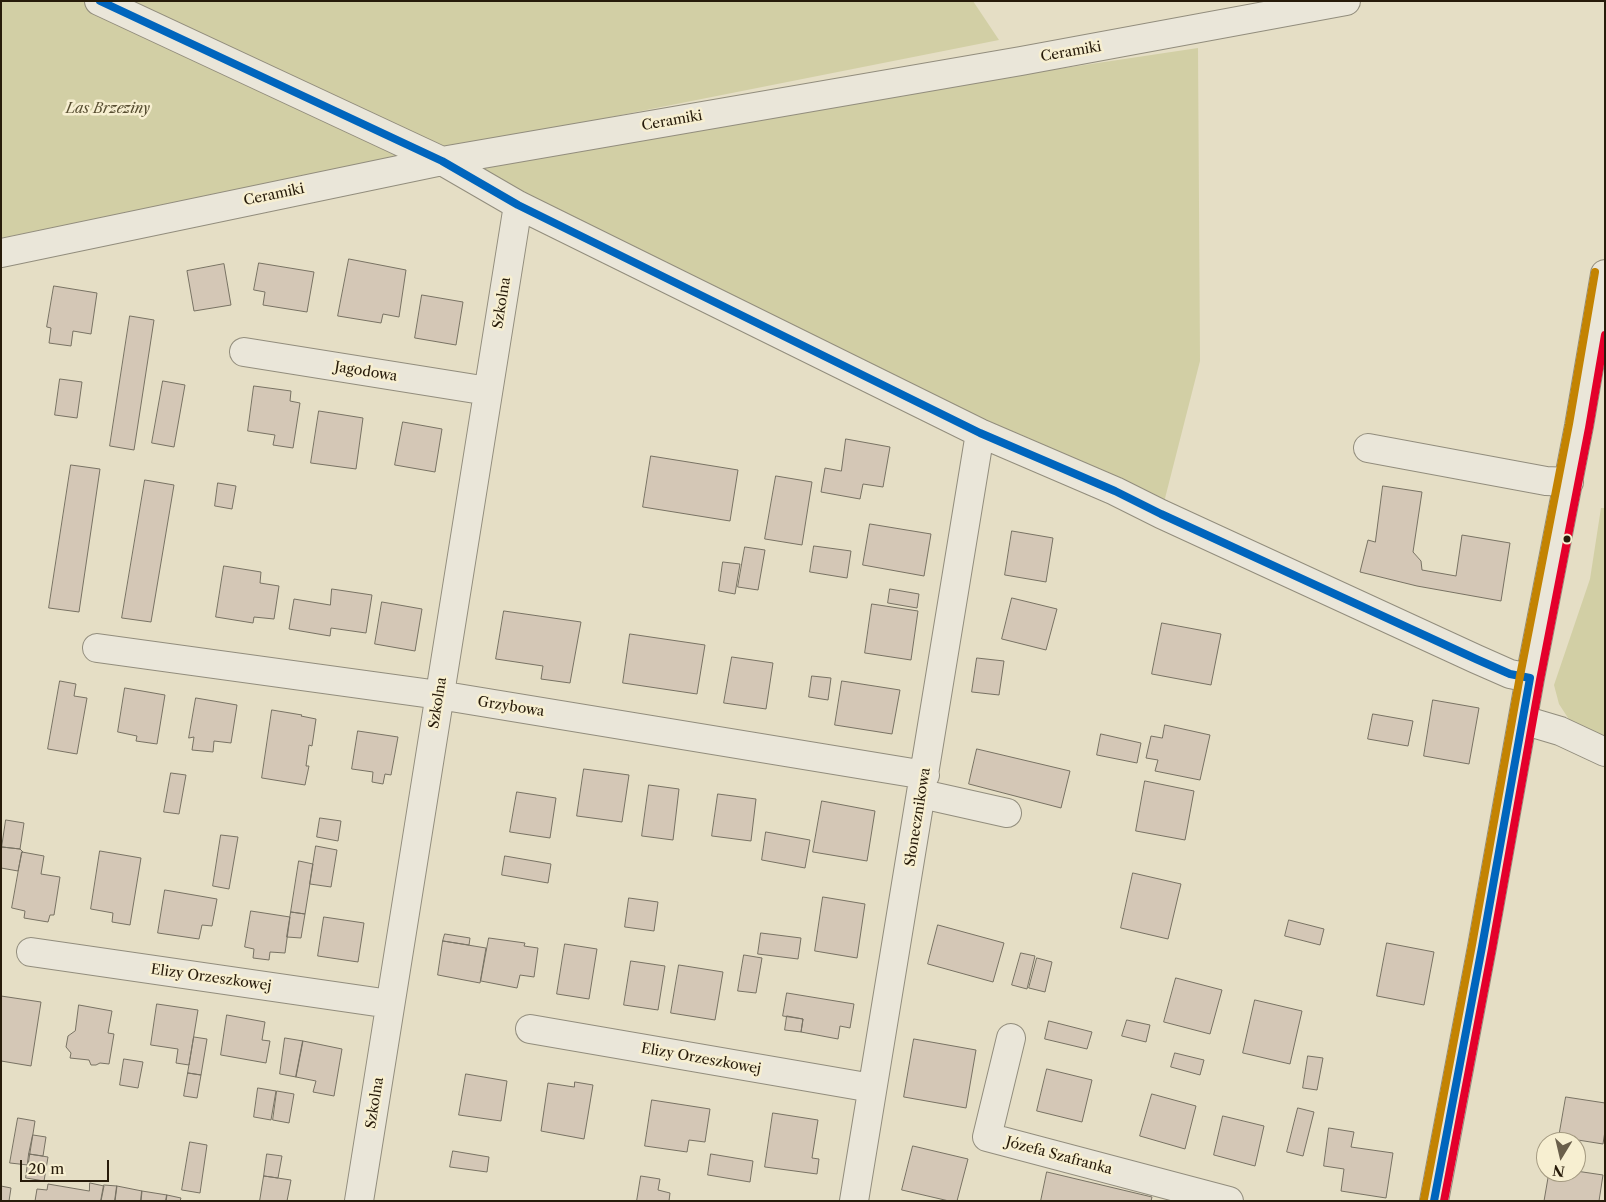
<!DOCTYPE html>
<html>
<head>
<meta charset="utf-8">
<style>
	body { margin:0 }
	#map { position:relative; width:1606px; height:1202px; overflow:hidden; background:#e5dec5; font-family:"Libre Caslon Text",serif }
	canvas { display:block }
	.frame { position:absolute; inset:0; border:2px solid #271b0a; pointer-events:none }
	.north { position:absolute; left:1536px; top:1132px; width:50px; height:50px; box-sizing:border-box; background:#f7efd1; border:1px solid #a49a81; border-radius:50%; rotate:189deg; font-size:14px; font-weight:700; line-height:20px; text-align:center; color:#271b0a }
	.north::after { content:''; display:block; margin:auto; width:18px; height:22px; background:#6a5f4b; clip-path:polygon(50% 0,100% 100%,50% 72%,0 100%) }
	.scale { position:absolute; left:20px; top:1160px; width:89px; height:22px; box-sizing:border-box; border:2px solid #271b0a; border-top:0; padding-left:6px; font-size:15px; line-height:18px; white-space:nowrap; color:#271b0a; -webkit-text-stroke:4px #f7efd1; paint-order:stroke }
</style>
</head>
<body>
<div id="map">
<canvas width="1606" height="1202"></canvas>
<div class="frame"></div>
<div class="north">N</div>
<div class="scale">20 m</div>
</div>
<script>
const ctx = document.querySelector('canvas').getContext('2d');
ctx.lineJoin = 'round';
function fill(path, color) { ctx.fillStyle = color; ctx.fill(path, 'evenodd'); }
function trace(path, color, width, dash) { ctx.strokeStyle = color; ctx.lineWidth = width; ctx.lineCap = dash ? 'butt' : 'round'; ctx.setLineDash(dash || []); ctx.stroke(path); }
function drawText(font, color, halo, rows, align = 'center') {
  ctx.font = font + ' "Libre Caslon Text",serif'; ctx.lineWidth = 5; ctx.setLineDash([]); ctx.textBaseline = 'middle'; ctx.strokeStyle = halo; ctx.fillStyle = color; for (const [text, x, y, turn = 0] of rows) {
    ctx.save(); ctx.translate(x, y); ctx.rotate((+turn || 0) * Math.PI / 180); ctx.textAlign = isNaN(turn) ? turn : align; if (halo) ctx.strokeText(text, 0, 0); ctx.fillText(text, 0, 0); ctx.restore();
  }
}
const green = new Path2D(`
	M 1,1 L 973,1 L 999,40 L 1,238 Z
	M 1198,48 L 1200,361 L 1161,514 L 442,161 Z
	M 1601,508 L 1605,508 L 1605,738 L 1570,721 L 1559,704 L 1554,685 L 1590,579 Z`);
const building = new Path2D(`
	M 349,259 L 406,270 L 399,317 L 383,314 L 381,323 L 338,316 Z
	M 259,263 L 314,272 L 307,312 L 263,305 L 265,292 L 254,290 Z
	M 224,264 L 231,305 L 194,311 L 187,271 Z
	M 54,286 L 97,293 L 91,334 L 73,331 L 71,346 L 49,343 L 51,328 L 47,327 Z
	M 422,295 L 463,302 L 456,345 L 415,338 Z
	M 130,316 L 154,320 L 134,450 L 110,446 Z
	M 60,379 L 82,382 L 77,418 L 55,415 Z
	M 163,381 L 185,385 L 174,447 L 152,443 Z
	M 254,386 L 291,391 L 290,401 L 300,403 L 293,448 L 273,445 L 275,435 L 248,431 Z
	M 319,411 L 363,418 L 356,469 L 311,463 Z
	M 403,422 L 442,429 L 435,472 L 395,465 Z
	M 846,439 L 890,447 L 883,487 L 863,484 L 860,499 L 821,492 L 825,468 L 841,471 Z
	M 651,456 L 738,470 L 730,521 L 643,507 Z
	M 71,465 L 100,469 L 79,612 L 49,608 Z
	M 776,476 L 812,482 L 802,545 L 765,539 Z
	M 145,480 L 174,485 L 151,622 L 122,618 Z
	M 218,483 L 236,486 L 232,509 L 215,506 Z
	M 1383,486 L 1422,492 L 1413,552 L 1421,561 L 1422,570 L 1456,576 L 1462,535 L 1510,543 L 1501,601 L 1417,586 L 1360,572 L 1368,540 L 1375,542 Z
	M 870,524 L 931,534 L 924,576 L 863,565 Z
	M 1012,531 L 1053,538 L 1046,582 L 1005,575 Z
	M 814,546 L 851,551 L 847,578 L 810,572 Z
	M 745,547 L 765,550 L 758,590 L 738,587 Z
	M 723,562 L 740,564 L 735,594 L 719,591 Z
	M 224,566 L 261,572 L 260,583 L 279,586 L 274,619 L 254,617 L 253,623 L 216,617 Z
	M 332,589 L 372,595 L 366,633 L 331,628 L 330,636 L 289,629 L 294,599 L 330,605 Z
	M 890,589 L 919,594 L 917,608 L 888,603 Z
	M 1012,598 L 1057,609 L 1046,650 L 1002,639 Z
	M 382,602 L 422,609 L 415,651 L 375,644 Z
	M 872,604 L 918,611 L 911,660 L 865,653 Z
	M 504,611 L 581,622 L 570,683 L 541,679 L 543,666 L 496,659 Z
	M 1162,623 L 1221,634 L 1211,685 L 1152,674 Z
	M 630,634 L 705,645 L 697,694 L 623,683 Z
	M 732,657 L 773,663 L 766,709 L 724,703 Z
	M 977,658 L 1004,661 L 999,695 L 972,692 Z
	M 812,676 L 831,678 L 828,700 L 809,697 Z
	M 60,681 L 76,684 L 74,696 L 87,698 L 77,754 L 48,749 Z
	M 842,681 L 900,690 L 892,734 L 835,725 Z
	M 125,688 L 165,695 L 157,744 L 136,741 L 137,736 L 118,732 Z
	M 196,698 L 237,705 L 231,743 L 214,741 L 213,752 L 192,750 L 194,737 L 189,738 Z
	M 1433,700 L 1479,708 L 1469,764 L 1424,756 Z
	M 272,710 L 302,715 L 301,716 L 316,719 L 312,746 L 309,745 L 306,766 L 309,766 L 305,785 L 262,778 Z
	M 1373,714 L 1413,721 L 1408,746 L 1368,739 Z
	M 1165,725 L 1210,735 L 1200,780 L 1155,771 L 1158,760 L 1146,758 L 1151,736 L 1162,738 Z
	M 358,731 L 398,737 L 391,775 L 385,774 L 383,784 L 372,782 L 373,772 L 352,769 Z
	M 1101,734 L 1141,743 L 1137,763 L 1097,755 Z
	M 977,749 L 1070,771 L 1061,808 L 969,784 Z
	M 584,769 L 629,775 L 622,822 L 577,816 Z
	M 171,773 L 186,775 L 179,814 L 164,812 Z
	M 1145,781 L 1194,791 L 1185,840 L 1136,831 Z
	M 649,785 L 679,789 L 673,840 L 642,836 Z
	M 517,792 L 556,798 L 550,838 L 510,832 Z
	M 718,794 L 756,799 L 751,841 L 712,836 Z
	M 822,801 L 875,811 L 867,861 L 813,852 Z
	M 320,818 L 341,821 L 338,841 L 317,837 Z
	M 6,820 L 24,823 L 20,849 L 2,847 Z
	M 766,832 L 810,840 L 805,868 L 762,860 Z
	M 221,835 L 238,837 L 229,889 L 213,886 Z
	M 316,846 L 337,850 L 331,887 L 310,884 Z
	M 2,847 L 20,849 L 23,852 L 22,852 L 18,871 L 1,868 Z
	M 100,851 L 141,858 L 130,925 L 112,922 L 113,913 L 91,909 Z
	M 22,852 L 44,856 L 41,874 L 60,877 L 54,915 L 50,915 L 48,922 L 24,918 L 25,911 L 12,908 Z
	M 505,856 L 551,864 L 548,883 L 502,875 Z
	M 299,861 L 313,864 L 305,914 L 291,912 Z
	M 1133,873 L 1181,884 L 1168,939 L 1121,928 Z
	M 165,890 L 217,899 L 212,926 L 202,925 L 199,939 L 158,933 Z
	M 823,897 L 865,904 L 857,958 L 815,951 Z
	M 629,898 L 658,902 L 654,931 L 625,927 Z
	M 251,911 L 290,917 L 285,953 L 270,952 L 269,960 L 253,958 L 254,949 L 245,947 Z
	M 291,912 L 305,914 L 301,938 L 287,937 Z
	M 324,917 L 364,923 L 358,962 L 318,956 Z
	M 1289,920 L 1324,929 L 1320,945 L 1285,936 Z
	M 938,925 L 1004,943 L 993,982 L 928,964 Z
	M 761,933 L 801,938 L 798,959 L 758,954 Z
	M 445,934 L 470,938 L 469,945 L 443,941 Z
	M 489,938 L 525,943 L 524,946 L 538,948 L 534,977 L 520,975 L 517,988 L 481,981 Z
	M 443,941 L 486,948 L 480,983 L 438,975 Z
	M 1387,943 L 1434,952 L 1424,1005 L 1377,996 Z
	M 565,944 L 597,949 L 589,999 L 557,994 Z
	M 1021,953 L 1035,956 L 1027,989 L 1012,985 Z
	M 744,955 L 762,958 L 756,993 L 738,991 Z
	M 1037,958 L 1052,962 L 1045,992 L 1029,988 Z
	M 631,961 L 665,966 L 658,1010 L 624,1005 Z
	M 679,965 L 723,972 L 715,1020 L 671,1013 Z
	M 1176,978 L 1222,990 L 1210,1034 L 1164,1022 Z
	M 787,993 L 854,1004 L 850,1028 L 840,1026 L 838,1039 L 801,1032 L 803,1019 L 783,1016 Z
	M 1,996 L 41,1002 L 31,1066 L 1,1061 Z
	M 1255,1000 L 1302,1011 L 1290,1064 L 1243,1053 Z
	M 157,1004 L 198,1010 L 189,1065 L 176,1063 L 178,1049 L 151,1045 Z
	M 79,1005 L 112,1011 L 108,1033 L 114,1034 L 109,1064 L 100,1063 L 96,1065 L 91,1065 L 89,1060 L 70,1058 L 71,1053 L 66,1047 L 68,1036 L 75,1031 Z
	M 227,1015 L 265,1022 L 262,1040 L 270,1041 L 266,1063 L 221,1055 Z
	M 787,1016 L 803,1019 L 801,1032 L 785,1030 Z
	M 1127,1020 L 1150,1025 L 1146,1042 L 1122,1036 Z
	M 1049,1021 L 1092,1032 L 1087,1049 L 1045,1039 Z
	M 194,1037 L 207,1039 L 201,1075 L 188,1073 Z
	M 285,1038 L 303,1041 L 296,1077 L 280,1074 Z
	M 914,1039 L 976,1050 L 966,1108 L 904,1097 Z
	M 303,1041 L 342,1049 L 334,1096 L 313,1092 L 316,1081 L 296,1077 Z
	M 1175,1053 L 1204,1060 L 1200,1075 L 1171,1067 Z
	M 1308,1056 L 1323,1058 L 1317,1090 L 1303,1088 Z
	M 124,1059 L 143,1062 L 138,1088 L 120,1085 Z
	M 1047,1069 L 1092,1080 L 1082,1122 L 1037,1111 Z
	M 188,1073 L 201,1075 L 197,1098 L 184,1096 Z
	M 466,1074 L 507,1081 L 501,1121 L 459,1115 Z
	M 575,1082 L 593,1085 L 584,1139 L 541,1131 L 548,1083 L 574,1087 Z
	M 258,1088 L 276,1091 L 271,1120 L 254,1117 Z
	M 277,1091 L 294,1094 L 289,1123 L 273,1120 Z
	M 1152,1094 L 1196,1106 L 1185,1149 L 1140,1136 Z
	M 1566,1097 L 1605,1103 L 1605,1131 L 1603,1144 L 1559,1137 Z
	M 652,1100 L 710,1109 L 705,1142 L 689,1140 L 687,1152 L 645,1146 Z
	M 1298,1108 L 1314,1112 L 1303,1156 L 1287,1152 Z
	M 773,1113 L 818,1120 L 812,1158 L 819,1159 L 817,1174 L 765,1167 Z
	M 1223,1116 L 1264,1126 L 1255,1166 L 1214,1155 Z
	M 18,1118 L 35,1121 L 28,1165 L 10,1163 Z
	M 1329,1128 L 1354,1132 L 1351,1147 L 1393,1153 L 1386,1198 L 1341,1191 L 1344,1169 L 1324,1166 Z
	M 33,1135 L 46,1137 L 43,1156 L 29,1154 Z
	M 190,1142 L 207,1145 L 200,1193 L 182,1190 Z
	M 913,1146 L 968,1159 L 957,1201 L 949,1201 L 902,1190 Z
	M 453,1151 L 489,1157 L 487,1172 L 450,1167 Z
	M 29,1154 L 48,1157 L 44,1181 L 26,1178 Z
	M 267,1154 L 282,1156 L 278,1178 L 264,1176 Z
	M 711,1154 L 753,1161 L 750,1182 L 708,1175 Z
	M 1576,1171 L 1603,1175 L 1599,1201 L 1544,1201 L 1549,1172 Z
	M 1047,1172 L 1152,1197 L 1151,1201 L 1041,1201 Z
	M 264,1176 L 291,1180 L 287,1201 L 260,1201 Z
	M 641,1176 L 660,1179 L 658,1190 L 670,1193 L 669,1201 L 637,1201 Z
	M 90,1183 L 104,1186 L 101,1201 L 35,1201 L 37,1189 L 47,1190 L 48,1184 L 89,1191 Z
	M 104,1185 L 117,1186 L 115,1201 L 101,1201 Z
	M 1,1186 L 11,1188 L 9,1201 L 1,1201 Z
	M 117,1186 L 142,1191 L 141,1201 L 115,1201 Z
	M 142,1191 L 167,1195 L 166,1201 L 141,1201 Z
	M 167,1195 L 181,1198 L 180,1201 L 166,1201 Z`);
const minor = new Path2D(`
	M 99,1 L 442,161 L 518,205 L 980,433 L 1115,491 L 1161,514 L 1476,659 L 1510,674 L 1530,678
	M 1,253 L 442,161 L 1021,61 L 1346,1
	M 244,352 L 488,391
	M 1368,448 L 1546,481 L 1569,482
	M 97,648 L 439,695 L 925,775
	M 1523,720 L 1560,731 L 1605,752
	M 922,794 L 1007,813
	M 31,952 L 390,1004
	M 530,1029 L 872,1088
	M 1011,1038 L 987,1137 L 1229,1201
	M 359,1201 L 518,205
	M 854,1201 L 980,433
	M 1434,1201 L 1482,947 L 1530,678 L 1579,426 L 1605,274`);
const bus1 = new Path2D(`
	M 100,1 L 442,161 L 518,205 L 980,433 L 1115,491 L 1161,514 L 1476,659 L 1510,674 L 1530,678
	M 1434,1201 L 1482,947 L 1530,678`);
const bus2 = new Path2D(`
	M 1444,1201 L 1492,949 L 1540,680 L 1589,428 L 1605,335`);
const bus3 = new Path2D(`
	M 1424,1199 L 1472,945 L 1520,676 L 1569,424 L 1595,272`);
const markers = [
	[1567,539,4.5,"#271b0a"]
];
const streetNames = [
	["Ceramiki",1071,52,-10],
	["Ceramiki",672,121,-10],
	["Ceramiki",274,195,-12],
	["Szkolna",502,303,-81],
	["Jagodowa",366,372,9],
	["Szkolna",438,703,-81],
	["Grzybowa",511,707,9],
	["Słonecznikowa",918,817,-81],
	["Elizy Orzeszkowej",211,978,8],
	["Elizy Orzeszkowej",701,1059,10],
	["Szkolna",375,1103,-81],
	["Józefa Szafranka",1059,1156,15]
];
const parkNames = [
	["Las Brzeziny",108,109]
];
fill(green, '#d2cfa5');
fill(building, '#d4c7b6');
trace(building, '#787263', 1);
trace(minor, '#928d7d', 30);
trace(minor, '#eae6d9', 28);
trace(bus1, '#0065bd', 8);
trace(bus2, '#e4002b', 8);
trace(bus3, '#c38302', 8);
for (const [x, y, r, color] of markers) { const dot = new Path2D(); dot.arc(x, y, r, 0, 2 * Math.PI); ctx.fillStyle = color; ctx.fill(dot); trace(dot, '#f7efd1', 2); }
drawText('14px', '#271b0a', '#f7efd1', streetNames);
drawText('italic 14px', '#564d30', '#f7efd1', parkNames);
</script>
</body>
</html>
